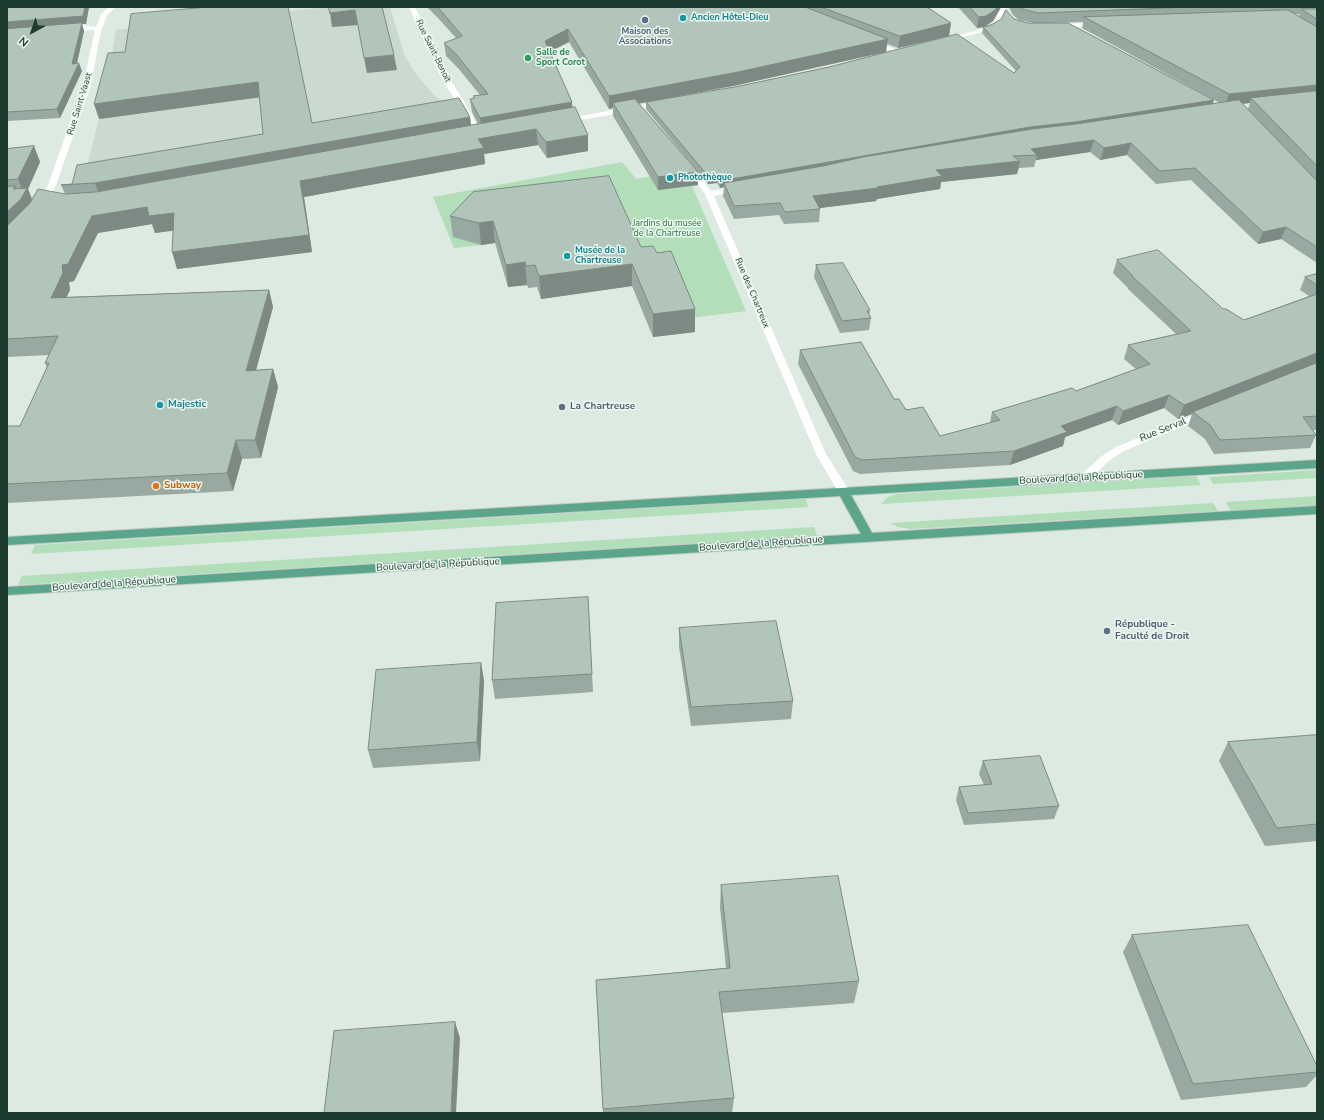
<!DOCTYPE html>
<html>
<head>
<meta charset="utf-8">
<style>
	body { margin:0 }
	#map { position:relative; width:1324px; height:1120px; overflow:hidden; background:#dceae2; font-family:"Nunito Sans",sans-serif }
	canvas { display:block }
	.frame { position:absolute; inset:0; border:8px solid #1d3b2f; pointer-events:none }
	.north { position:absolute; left:12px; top:12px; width:40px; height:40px; -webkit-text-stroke:3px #ecf7f0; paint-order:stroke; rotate:220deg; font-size:11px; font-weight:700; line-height:16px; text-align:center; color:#1d3b2f }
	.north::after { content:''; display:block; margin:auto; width:14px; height:18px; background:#1d3b2f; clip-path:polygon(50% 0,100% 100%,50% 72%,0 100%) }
</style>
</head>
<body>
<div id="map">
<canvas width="1324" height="1120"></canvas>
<div class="frame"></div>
<div class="north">N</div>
</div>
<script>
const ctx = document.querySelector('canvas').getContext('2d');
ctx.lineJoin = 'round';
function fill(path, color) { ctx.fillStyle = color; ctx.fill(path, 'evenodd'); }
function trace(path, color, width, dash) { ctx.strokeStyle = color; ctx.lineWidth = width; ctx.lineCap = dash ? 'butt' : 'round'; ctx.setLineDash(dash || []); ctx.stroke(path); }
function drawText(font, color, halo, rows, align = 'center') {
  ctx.font = font + ' "Nunito Sans",sans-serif'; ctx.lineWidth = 3; ctx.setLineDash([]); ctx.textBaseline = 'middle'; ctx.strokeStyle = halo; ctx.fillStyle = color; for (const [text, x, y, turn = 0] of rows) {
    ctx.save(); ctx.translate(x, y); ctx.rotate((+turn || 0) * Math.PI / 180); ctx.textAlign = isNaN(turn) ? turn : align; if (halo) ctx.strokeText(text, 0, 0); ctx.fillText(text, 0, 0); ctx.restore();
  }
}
const built = new Path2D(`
	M 330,7 L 390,7 L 404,54 L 416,74 L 433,94 L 446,106 L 81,189 L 106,92 L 116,30 L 266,16 L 266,13 Z`);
const green = new Path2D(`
	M 622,162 L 636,179 L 652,176 L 692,186 L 746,311 L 682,319 L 609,198 L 482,245 L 454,248 L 433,197 Z
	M 1317,470 L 1317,478 L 1213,484 L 1209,477 Z
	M 1196,476 L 1201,485 L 881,504 L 888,497 L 896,494 Z
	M 1317,496 L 1317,506 L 1231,511 L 1226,502 Z
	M 806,499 L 808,507 L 31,554 L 35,545 Z
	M 1213,503 L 1218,511 L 911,529 L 898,527 L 890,523 Z
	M 814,527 L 817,536 L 18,585 L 22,576 Z`);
const minor = new Path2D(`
	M 109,7 L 116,7 L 107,15 L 100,35 L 91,85 L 56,185 L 44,207 L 38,207 L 37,205 L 48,185 L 83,85 L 95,30 C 88,30 70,31 65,28 C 73,23 87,26 96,27 L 101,14 Z
	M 409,7 L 415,7 L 449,78 L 464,101 L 483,136 L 482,138 L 476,138 L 475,136 L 456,101 L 441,78 Z
	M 1002,7 L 1007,8 L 1000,23 L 993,29 L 945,42 L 942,40 L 989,27 L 994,22 Z
	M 1098,23 L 1101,25 L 1100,26 L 1058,28 L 1055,26 L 1058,24 Z
	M 871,40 L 900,51 L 901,52 L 896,53 L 869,43 L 868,42 Z
	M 662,101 L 666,103 L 665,105 L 564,123 L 560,121 L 564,119 Z
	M 684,163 L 690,163 L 711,191 L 739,187 L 743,189 L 739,191 L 714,196 L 826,454 L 850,492 L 848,495 L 840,495 L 816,454 L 705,194 L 683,165 Z
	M 1204,411 L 1208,412 L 1209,414 L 1208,416 L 1124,451 L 1110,460 L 1088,481 L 1080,481 L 1078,478 L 1102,456 L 1116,447 Z`);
const major = new Path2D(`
	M 1317,460 L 1317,468 L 851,495 L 872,533 L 1317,506 L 1317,514 L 7,595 L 7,587 L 861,534 L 840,496 L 7,545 L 7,537 Z`);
const wall = new Path2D(`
	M 7,7 L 89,7 L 86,24 L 82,24 L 84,31 L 77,63 L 82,71 L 60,118 L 7,121 Z
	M 427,7 L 927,7 L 951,23 L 949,36 L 898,48 L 887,44 L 738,85 L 654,100 L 1014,73 L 1016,71 L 982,33 L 983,27 L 977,28 L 958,7 L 1001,7 L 993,21 L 985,26 L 1014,19 L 1027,23 L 1033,23 L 1019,20 L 1013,15 L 1009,7 L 1317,7 L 1317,263 L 1281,239 L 1258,244 L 1191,180 L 1156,184 L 1127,155 L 1100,160 L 1090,152 L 1036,160 L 1034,167 L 1019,168 L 1017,174 L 941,182 L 940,189 L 877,199 L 876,201 L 820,208 L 820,209 L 819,222 L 784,224 L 779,215 L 734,219 L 723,196 L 724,187 L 720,188 L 717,183 L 708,184 L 646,109 L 646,102 L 639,103 L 698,185 L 658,190 L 613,116 L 613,108 L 609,109 L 569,42 L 549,52 L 572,102 L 572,107 L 588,151 L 547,158 L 538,145 L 484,154 L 485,164 L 304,197 L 312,252 L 177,269 L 173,230 L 155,233 L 152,224 L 98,233 L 74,281 L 69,282 L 70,290 L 66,297 L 269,290 L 273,307 L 256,370 L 273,369 L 278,387 L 261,458 L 242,459 L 233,491 L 7,503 L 7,426 L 20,426 L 47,368 L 45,363 L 49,355 L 7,357 L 7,149 L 34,146 L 40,162 L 28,189 L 32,200 L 65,194 L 61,185 L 72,184 L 263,134 L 260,97 L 99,119 L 125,52 L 131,14 L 312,123 L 470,117 L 471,125 L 478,124 L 472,112 L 470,99 L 474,98 L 473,96 L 480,95 L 458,68 L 446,56 L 444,43 L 456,38 L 438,18 ZM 1295,14 L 1300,14 L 1299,16 ZM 1083,22 L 1082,28 L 1220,103 L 1212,104 L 1052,23 ZM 1250,103 L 1248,109 L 1243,104 Z
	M 450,216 L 641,247 L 657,253 L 695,309 L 695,332 L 653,337 L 632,286 L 541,299 L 537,287 L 528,288 L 527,285 L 508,287 L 495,243 L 481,245 L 453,237 Z
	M 1117,260 L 1223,309 L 1244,320 L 1309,296 L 1300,290 L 1305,277 L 1317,274 L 1317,430 L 1313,430 L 1316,435 L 1310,448 L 1214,454 L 1205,439 L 1188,426 L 1192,414 L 1178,419 L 1164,408 L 1118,425 L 1112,420 L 1065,437 L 1063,446 L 1010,465 L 860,474 L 853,471 L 798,364 L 800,350 L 894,399 L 940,436 L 990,423 L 992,412 L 1076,391 L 1136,369 L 1124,359 L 1128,345 L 1176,334 L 1128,289 L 1128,288 L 1113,273 Z
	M 816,265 L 870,310 L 869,316 L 871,318 L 869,330 L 840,333 L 814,277 Z
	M 588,597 L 593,692 L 495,699 L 492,680 Z
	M 679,628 L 793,701 L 791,719 L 691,726 L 679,647 Z
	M 481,663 L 484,681 L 480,761 L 373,768 L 368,750 Z
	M 1317,735 L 1317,841 L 1265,846 L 1219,761 L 1228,742 Z
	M 983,761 L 1059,806 L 1054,819 L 964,825 L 956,800 L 959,787 L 984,785 L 979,774 Z
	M 721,885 L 859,981 L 854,1003 L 722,1013 L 734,1098 L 732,1113 L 603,1113 L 596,980 L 726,968 L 720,907 Z
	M 1132,935 L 1317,1066 L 1317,1075 L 1306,1087 L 1181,1100 L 1123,952 Z`);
const shadedWall = new Path2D(`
	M 85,7 L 89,7 L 86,24 L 82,24 L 84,31 L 75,72 L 7,30 L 7,22 Z
	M 997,7 L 1001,7 L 993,21 L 984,27 L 977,28 L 979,17 Z
	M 355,10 L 358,25 L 332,27 L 330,13 Z
	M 951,23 L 949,36 L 898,48 L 900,36 Z
	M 568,29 L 569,42 L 545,54 L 545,41 Z
	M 888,39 L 886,52 L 738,85 L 616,108 L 613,103 L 613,108 L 609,109 L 609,96 Z
	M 394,55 L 397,70 L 367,73 L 364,58 Z
	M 79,63 L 82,71 L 60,118 L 57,109 Z
	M 258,82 L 262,97 L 99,119 L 94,104 Z
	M 1317,85 L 1317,96 L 1251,98 L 1250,103 L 1225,105 L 1229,94 Z
	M 1214,100 L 1211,107 L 724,183 L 724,187 L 720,188 L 720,181 L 1030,127 Z
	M 572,102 L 573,115 L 482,131 L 480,118 Z
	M 470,117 L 472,133 L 101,200 L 95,183 Z
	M 536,129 L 538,145 L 484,154 L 485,164 L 304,197 L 312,252 L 177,269 L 172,252 L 300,181 L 478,139 Z
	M 588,135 L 588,151 L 547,158 L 546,142 Z
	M 1094,140 L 1090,152 L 1036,160 L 1037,155 L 1031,149 Z
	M 1131,143 L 1127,155 L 1100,160 L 1104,148 Z
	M 34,146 L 40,162 L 28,189 L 34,204 L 7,236 L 7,212 L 13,189 L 15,186 L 20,200 L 24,194 L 18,179 Z
	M 1020,161 L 1017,174 L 941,182 L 940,189 L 877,199 L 876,201 L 812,209 L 813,196 L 936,170 Z
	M 698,172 L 698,185 L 658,190 L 658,177 Z
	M 718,175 L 717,183 L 708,184 L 708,176 Z
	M 147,207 L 174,213 L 179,230 L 155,233 L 152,224 L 98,233 L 74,281 L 69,282 L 70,290 L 58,315 L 51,298 L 62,265 L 92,216 Z
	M 493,221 L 495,243 L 481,245 L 479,223 Z
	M 1286,227 L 1281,239 L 1258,244 L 1263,232 Z
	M 525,262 L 527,285 L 508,287 L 506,265 Z
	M 632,264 L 632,286 L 541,299 L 539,276 Z
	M 269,290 L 273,307 L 251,389 L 246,371 Z
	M 695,309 L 695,332 L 653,337 L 653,314 Z
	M 1317,353 L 1317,363 L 1193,412 L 1192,414 L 1178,419 L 1184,405 Z
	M 273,369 L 278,387 L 261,458 L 255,440 Z
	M 1169,395 L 1164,408 L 1118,425 L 1123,411 Z
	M 1117,406 L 1112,420 L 1065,437 L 1063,446 L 1010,465 L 1014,451 L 1061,426 Z
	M 236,440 L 242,459 L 233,491 L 227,473 Z
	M 481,663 L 484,681 L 480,761 L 477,742 Z
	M 455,1022 L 460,1038 L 456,1113 L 451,1113 Z`);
const building = new Path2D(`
	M 7,7 L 85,7 L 83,16 L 7,22 Z
	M 209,7 L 288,7 L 312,123 L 459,98 L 470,117 L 95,183 L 61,185 L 72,184 L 77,165 L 263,134 L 258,82 L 94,104 L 108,53 L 125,52 L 131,14 Z
	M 329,7 L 382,7 L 394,55 L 364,58 L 355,10 L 330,13 Z
	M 438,7 L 805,7 L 888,39 L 738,72 L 609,96 L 568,29 L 545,41 L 572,102 L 480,118 L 470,99 L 475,98 L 473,96 L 488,94 L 457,55 L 444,43 L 462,36 Z
	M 821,7 L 927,7 L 951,23 L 900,36 Z
	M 970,7 L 997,7 L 995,10 L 986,16 L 979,17 Z
	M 1019,7 L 1192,7 L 1038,13 L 1022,9 Z
	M 1302,9 L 1317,9 L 1317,19 Z
	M 1006,10 L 1014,19 L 1027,23 L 1068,23 L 1214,100 L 1075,122 L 1030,127 L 720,181 L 718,175 L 708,176 L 646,102 L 740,86 L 829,67 L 957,34 L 1014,73 L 1020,67 L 983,27 L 991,25 L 1001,19 Z
	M 1288,10 L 1317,27 L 1317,85 L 1229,94 L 1084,17 Z
	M 82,23 L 72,64 L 79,63 L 57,109 L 7,112 L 7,29 Z
	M 1317,91 L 1317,166 L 1251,98 Z
	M 635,99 L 698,172 L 658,177 L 613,103 Z
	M 1239,100 L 1317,181 L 1317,247 L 1286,227 L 1263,232 L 1195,168 L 1160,171 L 1131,143 L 1104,148 L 1094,140 L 1031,149 L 1037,155 L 1013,156 L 1020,161 L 936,170 L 942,176 L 877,187 L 878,188 L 813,196 L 820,209 L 785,212 L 780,203 L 734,206 L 724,183 L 823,166 L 863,157 L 1032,129 L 1076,124 Z
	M 575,107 L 588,135 L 546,142 L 536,129 L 478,139 L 484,148 L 300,181 L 309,235 L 172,252 L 174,213 L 149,216 L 147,207 L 92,216 L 68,264 L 62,265 L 63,273 L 51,298 L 269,290 L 246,371 L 273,369 L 255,440 L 236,440 L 227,473 L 7,484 L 7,426 L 20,426 L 49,363 L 45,363 L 58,336 L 7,339 L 7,226 L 30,203 L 38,189 L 65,194 L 96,192 Z
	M 34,146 L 18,179 L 7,180 L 7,149 Z
	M 609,176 L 641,247 L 653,246 L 657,253 L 671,251 L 695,309 L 653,314 L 632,264 L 539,276 L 535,265 L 526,266 L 525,262 L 506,265 L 493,221 L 479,223 L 450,216 L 473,192 Z
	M 15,186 L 13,189 L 27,188 L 21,199 L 7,212 L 7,187 Z
	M 1158,250 L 1223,309 L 1226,309 L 1244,320 L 1317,294 L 1317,353 L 1184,405 L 1169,395 L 1123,411 L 1117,406 L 1061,426 L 1067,432 L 1014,451 L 862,460 L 855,457 L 800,350 L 861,342 L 894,399 L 899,399 L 906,410 L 923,407 L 940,436 L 1000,420 L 992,412 L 1072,388 L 1076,391 L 1150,364 L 1128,345 L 1191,331 L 1132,276 L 1133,276 L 1117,260 Z
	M 843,263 L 870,310 L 867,311 L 871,318 L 842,321 L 816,265 Z
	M 1317,274 L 1317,285 L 1305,277 Z
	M 1317,363 L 1317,416 L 1303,417 L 1316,435 L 1220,440 L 1210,425 L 1193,412 Z
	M 588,597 L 592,674 L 492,680 L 496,603 Z
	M 776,621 L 793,701 L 691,707 L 679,628 Z
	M 481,663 L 477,742 L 368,750 L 376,670 Z
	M 1317,735 L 1317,824 L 1277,828 L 1228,742 Z
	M 1040,756 L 1059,806 L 968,813 L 959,787 L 992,784 L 983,761 Z
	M 838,876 L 859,981 L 719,992 L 734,1098 L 603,1109 L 596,980 L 730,968 L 721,885 Z
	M 1248,925 L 1317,1066 L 1317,1072 L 1193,1084 L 1132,935 Z
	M 455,1022 L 451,1113 L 324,1113 L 334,1031 Z`);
const markers = [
	[683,18,4,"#0f9aa8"],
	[645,20,4,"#5c6f8a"],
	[528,58,4,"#2e9e5b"],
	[670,178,4,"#0f9aa8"],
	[567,256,4,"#0f9aa8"],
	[160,405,4,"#0f9aa8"],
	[562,407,4,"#5c6f8a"],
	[156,486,4,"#e8710a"],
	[1107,631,4,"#5c6f8a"]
];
const farCulturenames = [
	["Ancien Hôtel-Dieu",691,18],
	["Photothèque",678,178],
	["Musée de la",575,251],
	["Chartreuse",575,261]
];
const farServicenames = [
	["Maison des",645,32],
	["Associations",645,42]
];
const farStreetnames = [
	["Rue Saint-Benoït",433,51,64],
	["Rue Saint-Vaast",80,104,-73],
	["Rue des Chartreux",752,293,67]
];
const farLeisurenames = [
	["Salle de",536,53],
	["Sport Corot",536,63]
];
const farParknames = [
	["Jardins du musée",667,224],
	["de la Chartreuse",667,234]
];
const cultureNames = [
	["Majestic",168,405]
];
const serviceNames = [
	["La Chartreuse",570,407],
	["République -",1115,625],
	["Faculté de Droit",1115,637]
];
const streetNames = [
	["Rue Serval",1163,430,-22],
	["Boulevard de la République",1081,478,-3],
	["Boulevard de la République",761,544,-4],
	["Boulevard de la République",438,565,-3],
	["Boulevard de la République",114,584,-4]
];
const foodNames = [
	["Subway",164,486]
];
fill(built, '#cadad1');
fill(green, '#b2deb9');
trace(major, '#c0c8c5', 2);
fill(minor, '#fff');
fill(major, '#5ba58a');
fill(wall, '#98a9a1');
fill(shadedWall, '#7c8a83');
fill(building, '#b1c5bb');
trace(building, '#7c8a83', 1);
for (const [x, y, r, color] of markers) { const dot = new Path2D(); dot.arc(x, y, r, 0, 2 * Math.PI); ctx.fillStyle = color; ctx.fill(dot); trace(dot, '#ecf7f0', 1.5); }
drawText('bold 9px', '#0d838f', '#ecf7f0', farCulturenames, 'left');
drawText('bold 9px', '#4e5e75', '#ecf7f0', farServicenames);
drawText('9px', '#1d3b2f', '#ecf7f0', farStreetnames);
drawText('bold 9px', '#27864d', '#ecf7f0', farLeisurenames, 'left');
drawText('9px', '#23753a', '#ecf7f0', farParknames);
drawText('bold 10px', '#0d838f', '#ecf7f0', cultureNames, 'left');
drawText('bold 10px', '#4e5e75', '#ecf7f0', serviceNames, 'left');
drawText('10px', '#1d3b2f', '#ecf7f0', streetNames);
drawText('bold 10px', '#c56008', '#ecf7f0', foodNames, 'left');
</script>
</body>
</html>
